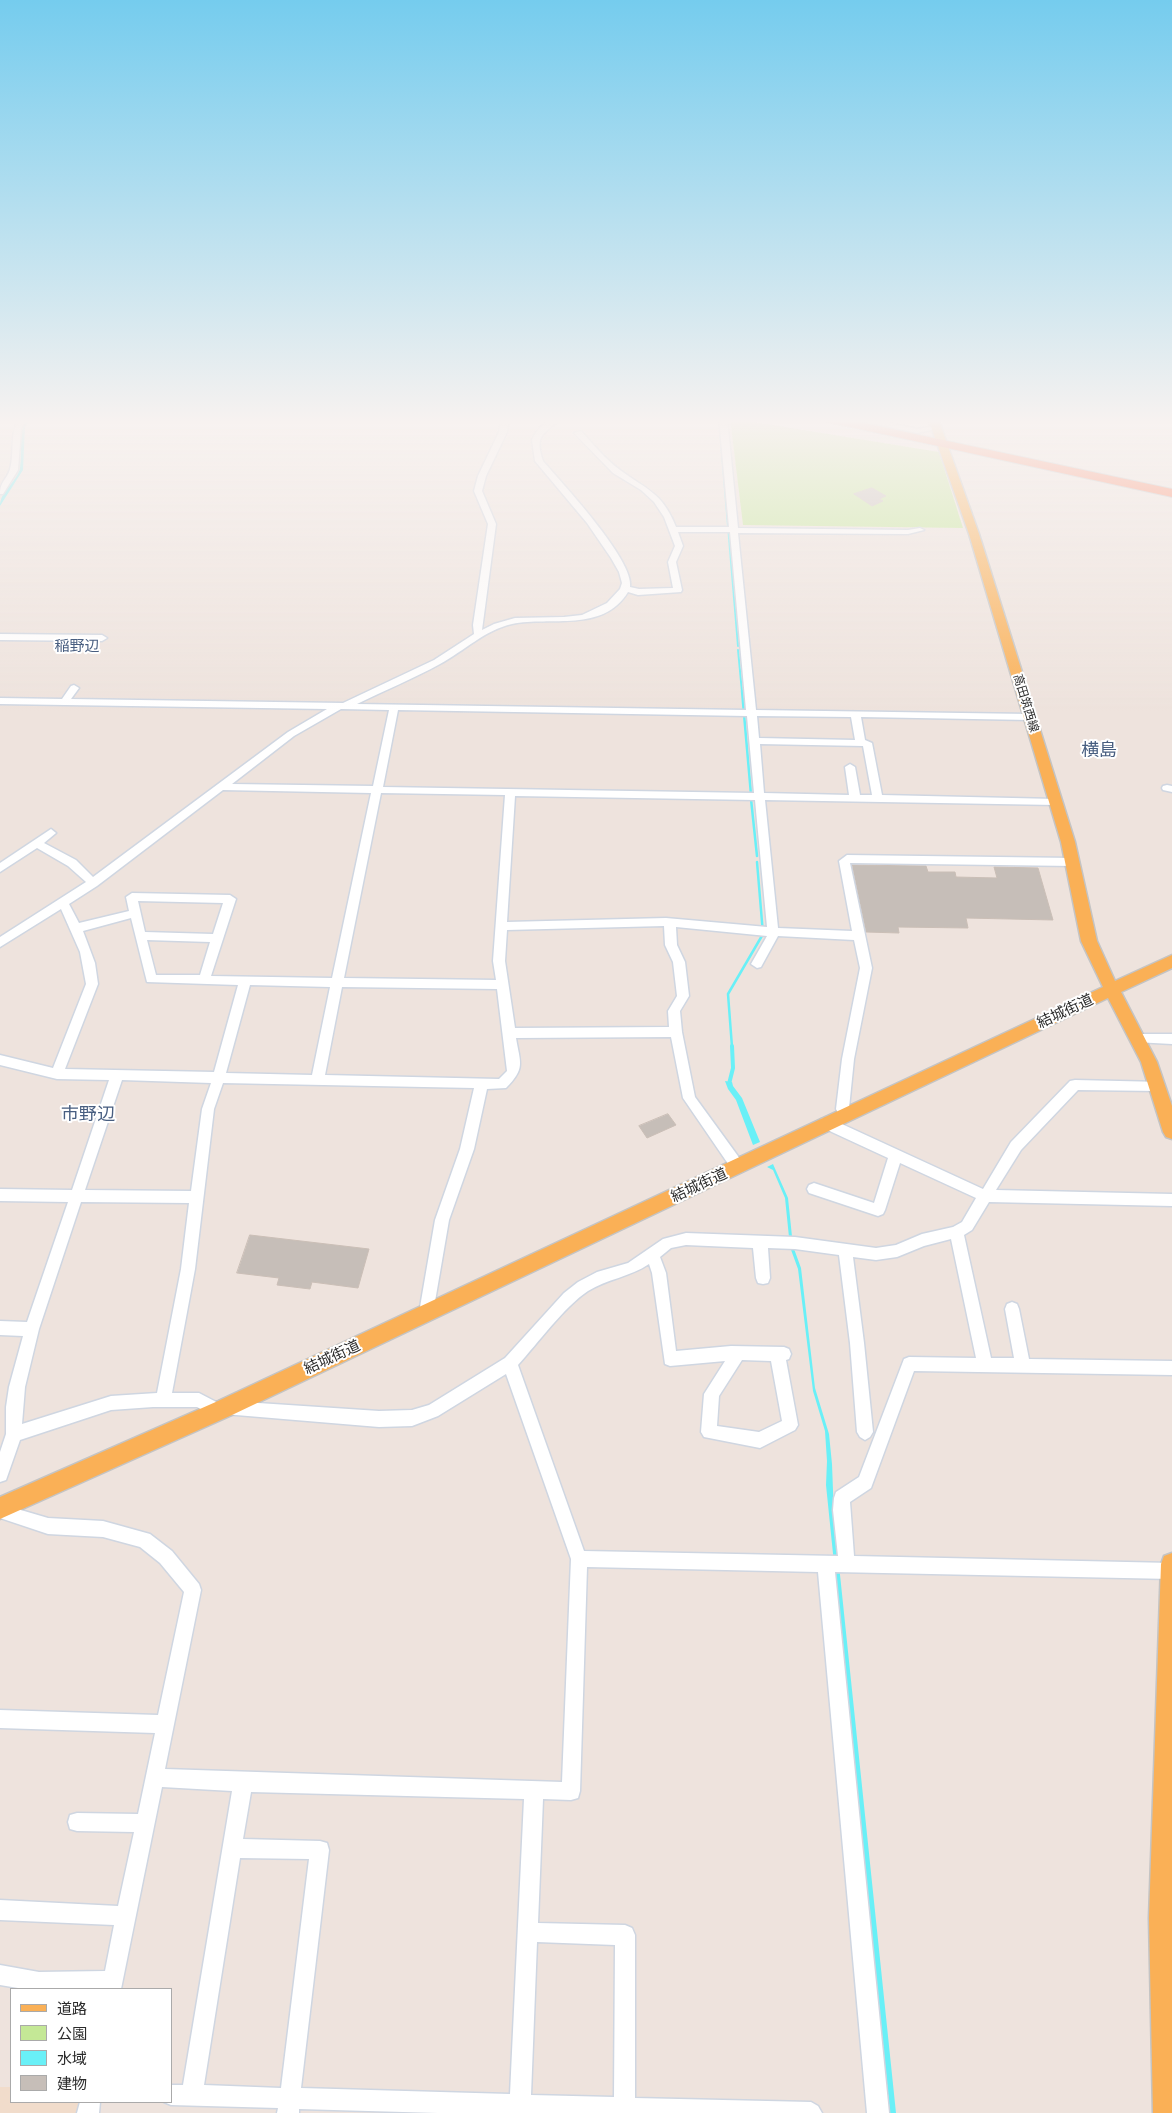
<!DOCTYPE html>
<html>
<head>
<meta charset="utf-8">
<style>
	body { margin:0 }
	#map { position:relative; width:1172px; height:2113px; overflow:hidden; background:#eee3dd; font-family:Ubuntu,"Noto Sans JP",sans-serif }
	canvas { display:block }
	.legend { position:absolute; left:10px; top:1988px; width:162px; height:115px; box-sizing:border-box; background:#fff; border:1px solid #aaa; margin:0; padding:6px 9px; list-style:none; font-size:15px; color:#2b2b2b }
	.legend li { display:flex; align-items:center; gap:10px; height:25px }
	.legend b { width:25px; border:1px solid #aaa }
</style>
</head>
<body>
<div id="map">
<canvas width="1172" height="2113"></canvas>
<ul class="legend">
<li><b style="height:6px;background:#fab056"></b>道路</li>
<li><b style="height:14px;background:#c4e896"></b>公園</li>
<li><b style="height:14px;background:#69f0f7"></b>水域</li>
<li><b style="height:14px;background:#c6beb8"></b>建物</li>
</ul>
</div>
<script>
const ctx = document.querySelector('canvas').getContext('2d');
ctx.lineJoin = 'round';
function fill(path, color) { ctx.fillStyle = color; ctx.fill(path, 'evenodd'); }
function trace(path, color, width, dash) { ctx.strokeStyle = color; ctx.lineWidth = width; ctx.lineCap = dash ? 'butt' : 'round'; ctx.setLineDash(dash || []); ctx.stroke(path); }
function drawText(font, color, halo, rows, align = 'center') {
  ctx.font = font + ' Ubuntu,"Noto Sans JP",sans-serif'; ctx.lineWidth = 4; ctx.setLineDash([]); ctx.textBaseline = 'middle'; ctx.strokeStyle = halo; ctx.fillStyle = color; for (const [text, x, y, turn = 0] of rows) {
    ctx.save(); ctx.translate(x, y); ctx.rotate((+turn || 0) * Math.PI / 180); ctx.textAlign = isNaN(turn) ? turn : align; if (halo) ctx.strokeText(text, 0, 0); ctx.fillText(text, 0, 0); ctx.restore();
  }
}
const education = new Path2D(`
	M 0,2087 L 11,2087 L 11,2102 L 83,2102 L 81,2113 L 0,2113 Z`);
const green = new Path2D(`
	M 730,418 L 939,452 L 963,528 L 743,525 Z`);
const water = new Path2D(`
	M 27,418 L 31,418 L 25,427 L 23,470 L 0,506 C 0,491 17,482 20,468 C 23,451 17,434 27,418 Z
	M 725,1081 L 732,1082 L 733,1086 L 742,1098 L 760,1142 L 753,1145 L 736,1100 L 728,1089 Z
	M 773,1164 L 788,1198 L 793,1246 L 801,1268 L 815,1388 L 829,1434 L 832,1464 L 834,1517 L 896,2113 L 890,2113 L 826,1485 L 827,1461 L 825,1431 L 813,1391 L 798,1269 L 790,1247 L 785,1198 L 773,1170 L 767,1167 Z`);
const streamFar2 = new Path2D(`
	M 719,418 L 738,646
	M 738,650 L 742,692`);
const streamFar1 = new Path2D(`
	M 742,691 L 751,795
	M 751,799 L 757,856
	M 732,1047 L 728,994 L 763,934 L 757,862`);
const stream = new Path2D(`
	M 729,1084 L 733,1068 L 732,1046`);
const building = new Path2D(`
	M 872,488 L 886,496 L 879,499 L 883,501 L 872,506 L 854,494 Z
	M 852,865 L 926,866 L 928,872 L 955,872 L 956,877 L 997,878 L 994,867 L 1038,868 L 1053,920 L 966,918 L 968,928 L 898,927 L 899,933 L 866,932 Z
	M 668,1114 L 676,1125 L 647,1138 L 639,1126 Z
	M 250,1235 L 369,1249 L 358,1288 L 312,1282 L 310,1289 L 277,1285 L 279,1278 L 237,1273 Z`);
const minor = new Path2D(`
	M 19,418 L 26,418 L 21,428 L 18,470 L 3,494 L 0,494 C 0,481 7,480 10,469 C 15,451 9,436 19,418 Z
	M 501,418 L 509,418 L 507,432 L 486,476 L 482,491 L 496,524 L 482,630 L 494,624 L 515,618 L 564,617 L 582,615 L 607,603 L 620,589 L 622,583 L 619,572 L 611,558 L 587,523 L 535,461 L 532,440 C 537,428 549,418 561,418 C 544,435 534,434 543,461 C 561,482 635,561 630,587 L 639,589 L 673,588 L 668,562 L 675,546 L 664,517 L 654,502 L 641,490 L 613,473 L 574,433 L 581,431 C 593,444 605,459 620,470 C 647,490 662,492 676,527 L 729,527 L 719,418 L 727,418 L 738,528 L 908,530 L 920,528 L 924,530 L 908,534 L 738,533 L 756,710 L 1030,714 L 1035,717 L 1030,720 L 861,717 L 865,740 L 872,743 L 882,795 L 1056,799 L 1061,802 L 1056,805 L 765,800 L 778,928 L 852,931 L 839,861 L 847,855 L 1073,858 L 1078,862 L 1073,866 L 850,863 L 872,968 L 854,1059 L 849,1108 L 852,1114 L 851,1118 C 843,1120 839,1116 836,1109 L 842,1059 L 860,968 L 854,940 L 778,936 L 761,967 L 757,968 L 751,964 L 767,936 L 676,927 L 677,945 L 685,962 L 689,996 L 680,1011 L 682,1032 L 695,1097 L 743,1163 L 745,1167 L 743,1171 L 738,1173 L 733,1171 L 683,1098 L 671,1037 L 516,1038 C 520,1063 526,1068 506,1088 L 487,1089 L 474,1149 L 449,1220 L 433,1313 L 431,1318 L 426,1320 L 421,1318 L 419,1313 L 435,1220 L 460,1149 L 474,1088 L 223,1083 L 214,1109 L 195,1269 L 172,1393 L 199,1393 L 222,1405 L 228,1401 L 379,1411 L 412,1410 L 429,1405 L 505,1358 L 564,1293 L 578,1282 L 597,1272 L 628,1263 L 663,1239 L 686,1233 L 795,1237 L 876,1248 L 896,1245 L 922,1234 L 953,1227 L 962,1222 L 976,1198 L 900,1163 L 885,1210 L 883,1214 L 878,1216 L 809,1193 L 807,1189 L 809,1185 L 814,1183 L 874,1203 L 888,1158 L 821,1127 L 819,1123 L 821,1119 L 826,1118 L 831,1119 L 983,1189 L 1011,1142 L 1070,1081 L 1075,1080 L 1163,1082 L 1164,1086 L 1163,1090 L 1158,1091 L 1078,1090 L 1021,1150 L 996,1190 L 1172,1194 L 1172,1206 L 989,1202 L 972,1230 L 964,1235 L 991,1358 L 1014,1358 L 1005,1309 L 1007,1304 L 1012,1302 L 1017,1304 L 1019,1309 L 1029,1359 L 1172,1361 L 1172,1375 L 914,1371 L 871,1488 L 850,1502 L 854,1556 L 1172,1563 L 1172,1579 L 835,1572 L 889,2113 L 867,2113 L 818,1572 L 587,1567 L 580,1791 L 578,1798 L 571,1800 L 543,1799 L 538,1923 L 625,1925 L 632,1928 L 635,1935 L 635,2098 L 811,2102 L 818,2106 L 822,2113 L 438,2113 L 299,2109 L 299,2113 L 277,2113 L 278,2108 L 171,2105 L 164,2102 L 171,2102 L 171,2085 L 183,2085 L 232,1791 L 162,1787 L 121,1989 L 24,1989 L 0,1985 L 0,1965 L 39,1972 L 105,1971 L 114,1925 L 0,1920 L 0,1900 L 118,1906 L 134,1832 L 77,1831 L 70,1829 L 68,1822 L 70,1815 L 77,1813 L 138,1814 L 155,1733 L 0,1728 L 0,1710 L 158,1715 L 184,1592 L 160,1563 L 140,1547 L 103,1537 L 48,1534 L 0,1518 L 0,1501 L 14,1508 L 48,1518 L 103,1521 L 150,1534 L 172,1551 L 199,1584 L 201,1590 L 165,1769 L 562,1782 L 571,1559 L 506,1374 L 438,1416 L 412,1426 L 379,1427 L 224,1414 L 217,1418 L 197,1407 L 153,1407 L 111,1410 L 20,1440 L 6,1480 L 0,1482 L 0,1452 L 6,1434 L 6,1407 L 9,1387 L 23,1336 L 0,1335 L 0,1321 L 27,1322 L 68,1202 L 0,1201 L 0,1189 L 72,1190 L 109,1080 L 57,1079 L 0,1065 L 0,1055 L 53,1068 L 86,984 L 80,952 L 61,909 L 0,947 L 0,937 L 86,882 L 68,866 L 37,848 L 0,872 L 0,863 L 51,829 L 56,833 L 44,843 L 76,860 L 93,877 L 288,732 L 327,709 L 0,704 L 0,698 L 62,699 L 71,686 L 74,685 L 79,688 L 71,699 L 343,703 L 434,660 L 474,634 L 473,625 L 488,524 L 474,491 L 478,476 L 499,432 ZM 678,532 L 730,532 L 746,710 L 357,704 C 385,690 413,679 440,664 C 464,651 485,630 512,624 C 551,616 603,633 628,592 L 638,595 L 681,592 L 682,590 L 676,562 L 683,546 ZM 341,709 L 389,710 L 373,786 L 232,784 L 294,736 ZM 398,710 L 747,716 L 754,793 L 383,787 ZM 757,716 L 851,717 L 855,740 L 759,738 ZM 760,744 L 863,746 L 872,795 L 860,795 L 855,767 L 850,764 L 845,767 L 849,795 L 764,793 ZM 223,790 L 371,793 L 332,978 L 211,976 L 236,899 L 230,895 L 132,893 L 126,897 L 129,911 L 79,923 L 69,904 L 97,886 ZM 381,793 L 505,795 L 493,961 L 496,980 L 344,978 ZM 515,796 L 755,800 L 767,927 L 666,918 L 507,922 ZM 138,901 L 223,903 L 213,934 L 145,932 ZM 131,918 L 147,982 L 238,985 L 214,1072 L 65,1069 L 98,984 L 95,963 L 83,931 ZM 664,926 L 665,945 L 673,962 L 677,996 L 668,1011 L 669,1027 L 515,1028 L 505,961 L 507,930 ZM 147,940 L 210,942 L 200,975 L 156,975 ZM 250,985 L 330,987 L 312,1075 L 226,1073 ZM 342,987 L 497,989 L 507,1071 L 499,1079 L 325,1075 ZM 122,1080 L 211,1083 L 202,1109 L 191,1191 L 85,1190 ZM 81,1202 L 189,1203 L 181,1269 L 157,1393 L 111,1396 L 22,1424 L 25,1387 L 39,1329 ZM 951,1239 L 976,1358 L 909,1357 L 904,1359 L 859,1477 L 836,1492 L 834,1498 L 833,1510 L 838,1556 L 584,1551 L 518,1365 C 538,1343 564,1307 588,1291 C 607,1279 630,1277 649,1264 L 652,1273 L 665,1364 L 670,1366 L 725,1361 L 704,1394 L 701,1432 L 704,1437 L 760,1448 L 795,1430 L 798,1425 L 786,1360 L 789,1359 L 791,1354 L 789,1349 L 784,1347 L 731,1346 L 676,1351 L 666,1273 L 660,1257 L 671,1248 L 686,1245 L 753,1248 L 756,1278 L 758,1283 L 763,1284 L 768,1283 L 770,1278 L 768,1248 L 795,1249 L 839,1255 L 850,1343 L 857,1432 L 860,1437 L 865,1440 L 870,1437 L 873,1432 L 864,1343 L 853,1257 L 876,1260 L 897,1257 L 924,1246 ZM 742,1360 L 771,1361 L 782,1421 L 759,1432 L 717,1426 L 719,1396 ZM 251,1792 L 524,1799 L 510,2094 L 301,2088 L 329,1850 L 327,1843 L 320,1841 L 243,1839 ZM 240,1858 L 309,1859 L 281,2088 L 204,2085 ZM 537,1942 L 615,1945 L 614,2097 L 531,2095 Z
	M 850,418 L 866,418 L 917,429 L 937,426 L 941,428 L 917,433 Z
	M 0,634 L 102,635 L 107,638 L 102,641 L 0,640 Z
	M 1167,785 L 1172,786 L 1172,792 L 1163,790 L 1162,788 L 1163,786 Z
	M 1139,1034 L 1172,1034 L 1172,1044 L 1135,1042 L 1133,1039 L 1135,1036 Z
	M 80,2102 L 100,2102 L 99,2113 L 77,2113 Z`);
const major = new Path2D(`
	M 928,418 L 938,418 L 979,534 L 1075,842 L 1097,941 L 1115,981 L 1172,955 L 1172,968 L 1121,992 L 1157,1062 L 1172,1106 L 1172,1139 L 1166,1137 L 1163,1132 L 1141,1062 L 1108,998 L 232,1415 L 0,1519 L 0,1497 L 218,1401 L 1103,987 L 1081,941 L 1061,842 L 969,534 Z
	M 1172,1553 L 1172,2113 L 1153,2113 L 1149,1918 L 1161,1564 L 1164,1556 Z`);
const highway = new Path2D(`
	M 818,418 L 840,418 L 1172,489 L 1172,497 L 823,421 Z`);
const farStreetnames = [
	["高田筑西線",1026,703,73]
];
const farQuarternames = [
	["稲野辺",77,646]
];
const streetNames = [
	["結城街道",1065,1011,-25],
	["結城街道",699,1185,-25],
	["結城街道",332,1357,-25]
];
const quarterNames = [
	["横島",1099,750],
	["市野辺",88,1114]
];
fill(education, '#f1dccb');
fill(green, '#c4e896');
fill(water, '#69f0f7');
trace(streamFar2, '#69f0f7', 2);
trace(streamFar1, '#69f0f7', 2.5);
trace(stream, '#69f0f7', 4);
fill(building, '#c6beb8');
trace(building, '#cabeb6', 1);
trace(minor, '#cfd6e1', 3);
trace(major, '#c4c4c4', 3);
trace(highway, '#c4c4c4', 2);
fill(minor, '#fff');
fill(major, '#fab056');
fill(highway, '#ff7b57');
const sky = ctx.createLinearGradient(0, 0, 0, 714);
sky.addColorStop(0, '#75ccee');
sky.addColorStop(0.59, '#f7f2f0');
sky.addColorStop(1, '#f7f2f000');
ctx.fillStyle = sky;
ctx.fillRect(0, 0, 1172, 714);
drawText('12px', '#2b2b2b', '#fff', farStreetnames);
drawText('15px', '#485e80', '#fff', farQuarternames);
drawText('15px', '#2b2b2b', '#fff', streetNames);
drawText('18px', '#485e80', '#fff', quarterNames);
</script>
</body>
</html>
